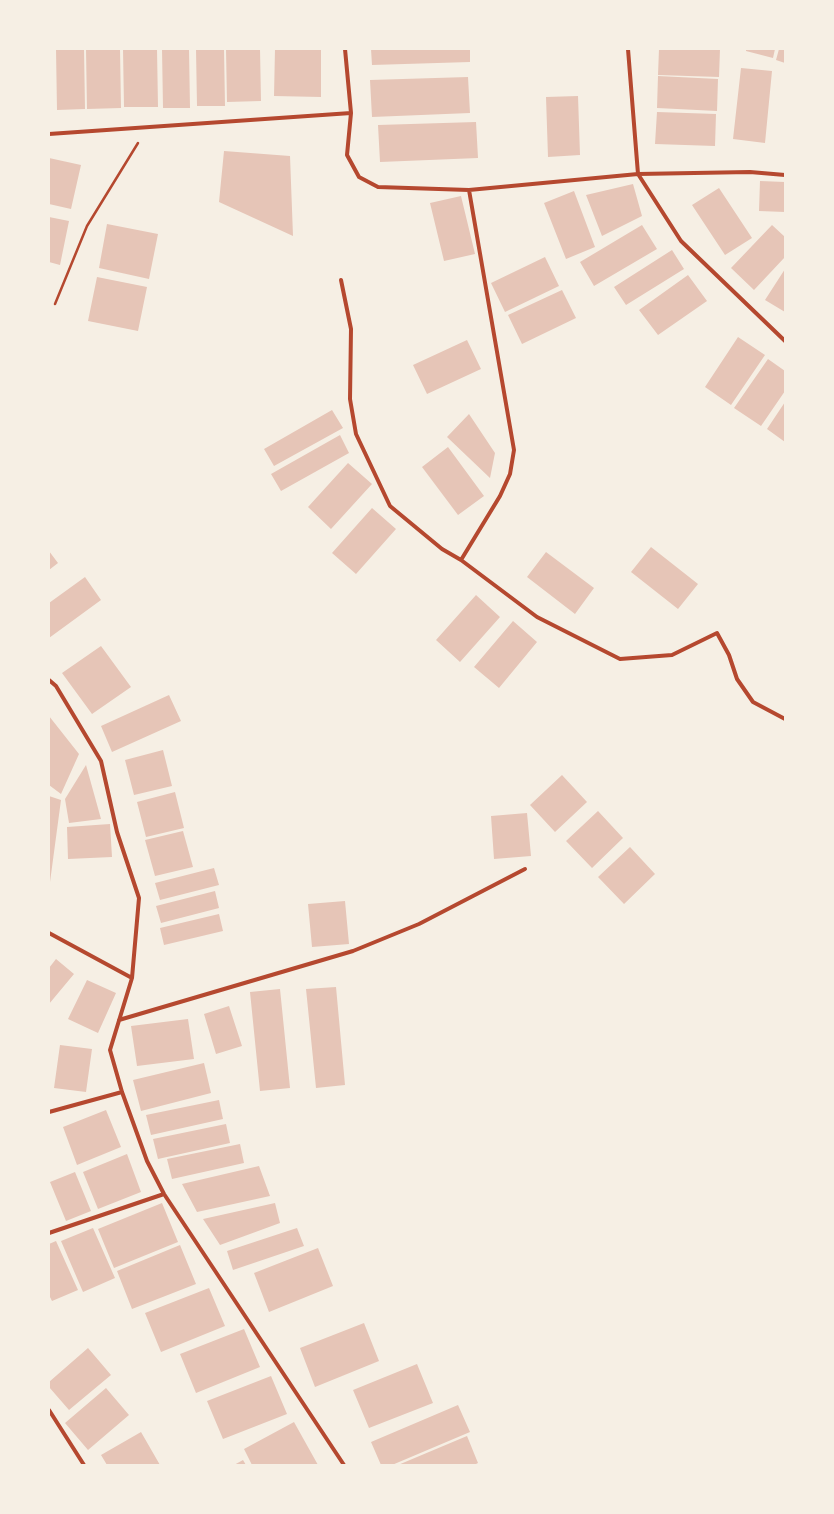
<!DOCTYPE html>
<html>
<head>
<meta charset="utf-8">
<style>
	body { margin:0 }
	#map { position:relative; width:834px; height:1514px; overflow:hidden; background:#f6efe4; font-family:Lato,sans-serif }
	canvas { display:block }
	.frame { position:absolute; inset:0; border:50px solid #f6efe4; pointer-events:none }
</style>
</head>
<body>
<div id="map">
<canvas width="834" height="1514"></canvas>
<div class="frame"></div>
</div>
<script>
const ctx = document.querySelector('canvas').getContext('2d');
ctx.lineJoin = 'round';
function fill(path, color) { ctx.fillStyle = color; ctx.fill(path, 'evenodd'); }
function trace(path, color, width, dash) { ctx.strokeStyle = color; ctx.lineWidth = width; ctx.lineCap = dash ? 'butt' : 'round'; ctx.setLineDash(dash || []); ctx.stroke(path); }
const building = new Path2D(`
	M 56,49 L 84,49 L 85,109 L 57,110 Z
	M 86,49 L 120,49 L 121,108 L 87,109 Z
	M 123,49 L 157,49 L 158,107 L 124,107 Z
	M 162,49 L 189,49 L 190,108 L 163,108 Z
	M 196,49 L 224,49 L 225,106 L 197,106 Z
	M 226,49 L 260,49 L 261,101 L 227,102 Z
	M 275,49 L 321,49 L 321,97 L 274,96 Z
	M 371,49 L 470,49 L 470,62 L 372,65 Z
	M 659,49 L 720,49 L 719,77 L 658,75 Z
	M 746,49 L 775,49 L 773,58 L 746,51 Z
	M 779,49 L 785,49 L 785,63 L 776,60 Z
	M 741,68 L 772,71 L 765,143 L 733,139 Z
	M 658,76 L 718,79 L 717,111 L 657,108 Z
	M 468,77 L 470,113 L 372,117 L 370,80 Z
	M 578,96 L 580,155 L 548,157 L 546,97 Z
	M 657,112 L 716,114 L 715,146 L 655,144 Z
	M 476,122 L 478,158 L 380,162 L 378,125 Z
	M 224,151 L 290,156 L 293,236 L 219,202 Z
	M 49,158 L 81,165 L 71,209 L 49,204 Z
	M 760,181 L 785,182 L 785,212 L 759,211 Z
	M 633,184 L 642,216 L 602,236 L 586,195 Z
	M 719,188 L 752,238 L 725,255 L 692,205 Z
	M 574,191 L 595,247 L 566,259 L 544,203 Z
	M 461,196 L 475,254 L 444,261 L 430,203 Z
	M 49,217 L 69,221 L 60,265 L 49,262 Z
	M 107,224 L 158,234 L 149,279 L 99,268 Z
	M 642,225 L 657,249 L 594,286 L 580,262 Z
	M 772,225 L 785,237 L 785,257 L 754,290 L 731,268 Z
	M 672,250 L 684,269 L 626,305 L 614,287 Z
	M 545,257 L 559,286 L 505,312 L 491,283 Z
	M 785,269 L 785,312 L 765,300 Z
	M 688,275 L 707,301 L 658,335 L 639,310 Z
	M 97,277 L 147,287 L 138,331 L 88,321 Z
	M 562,290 L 576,318 L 522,344 L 508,315 Z
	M 738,337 L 765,355 L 731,405 L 705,387 Z
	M 467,340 L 481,369 L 427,394 L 413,365 Z
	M 768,359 L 785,371 L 785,391 L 761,426 L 734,408 Z
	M 785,402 L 785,442 L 767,429 Z
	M 332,410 L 343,428 L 274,466 L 264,449 Z
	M 469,414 L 495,453 L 490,478 L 447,437 Z
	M 340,435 L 349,453 L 281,491 L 271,474 Z
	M 448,447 L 484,496 L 458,515 L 422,467 Z
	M 348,463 L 372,484 L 331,529 L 308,507 Z
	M 372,508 L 396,529 L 356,574 L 332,553 Z
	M 651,547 L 698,584 L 678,609 L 631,572 Z
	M 49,551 L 58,563 L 49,570 Z
	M 546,552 L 594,588 L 575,614 L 527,577 Z
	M 85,577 L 101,600 L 49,638 L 49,603 Z
	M 476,595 L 500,617 L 460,662 L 436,640 Z
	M 513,621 L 537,642 L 499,688 L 474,667 Z
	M 101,646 L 131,687 L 92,714 L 62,673 Z
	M 169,695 L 181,721 L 112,752 L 101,726 Z
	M 49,716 L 79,754 L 61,794 L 49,785 Z
	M 163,750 L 172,786 L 134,795 L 125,760 Z
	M 86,765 L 101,819 L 69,823 L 65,799 Z
	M 562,775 L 587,802 L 555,832 L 530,805 Z
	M 175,792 L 184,828 L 146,837 L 137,802 Z
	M 49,796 L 61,800 L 50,882 L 49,882 Z
	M 598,811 L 623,838 L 592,868 L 566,841 Z
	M 527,813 L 531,856 L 494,859 L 491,816 Z
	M 110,824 L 112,857 L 68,859 L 67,827 Z
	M 183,831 L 193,867 L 155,876 L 145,840 Z
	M 630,847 L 655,874 L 624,904 L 598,877 Z
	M 214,868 L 219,885 L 160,900 L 155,883 Z
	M 215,891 L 219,908 L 161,923 L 156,906 Z
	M 345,901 L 349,944 L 312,947 L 308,904 Z
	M 219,914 L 223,931 L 164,945 L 160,928 Z
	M 56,959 L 74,974 L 49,1004 L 49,968 Z
	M 87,980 L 116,993 L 98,1033 L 68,1019 Z
	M 336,987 L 345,1085 L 316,1088 L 306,989 Z
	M 280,989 L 290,1088 L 260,1091 L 250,992 Z
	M 229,1006 L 242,1046 L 216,1054 L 204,1014 Z
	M 188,1019 L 194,1059 L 137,1066 L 131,1026 Z
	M 60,1045 L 92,1049 L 86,1092 L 54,1088 Z
	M 204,1063 L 211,1093 L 141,1111 L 133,1080 Z
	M 219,1100 L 223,1119 L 151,1135 L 146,1115 Z
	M 106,1110 L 121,1147 L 77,1165 L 63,1127 Z
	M 226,1124 L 230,1143 L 158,1159 L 153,1139 Z
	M 240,1144 L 244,1163 L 172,1179 L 167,1159 Z
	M 127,1154 L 141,1192 L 98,1209 L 83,1172 Z
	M 259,1166 L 270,1196 L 197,1212 L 182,1184 Z
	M 75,1172 L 91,1211 L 66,1221 L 50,1182 Z
	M 162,1203 L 178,1242 L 114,1268 L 98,1229 Z
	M 275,1203 L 280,1223 L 220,1245 L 203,1219 Z
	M 93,1228 L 115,1278 L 83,1292 L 61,1241 Z
	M 297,1228 L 304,1246 L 233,1270 L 227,1251 Z
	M 56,1241 L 78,1290 L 52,1301 L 49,1295 L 49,1244 Z
	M 180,1245 L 196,1284 L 132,1309 L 117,1271 Z
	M 318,1248 L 333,1286 L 269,1312 L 254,1273 Z
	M 209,1288 L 225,1326 L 161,1352 L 145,1313 Z
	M 364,1323 L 379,1361 L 315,1387 L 300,1348 Z
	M 244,1329 L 260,1367 L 196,1393 L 180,1354 Z
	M 88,1348 L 111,1375 L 69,1410 L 49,1387 L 49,1382 Z
	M 417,1364 L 433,1403 L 369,1428 L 353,1390 Z
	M 271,1376 L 287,1414 L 223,1439 L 207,1401 Z
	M 106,1388 L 129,1415 L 88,1450 L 65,1423 Z
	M 458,1405 L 470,1432 L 392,1465 L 381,1465 L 371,1442 Z
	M 294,1422 L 318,1465 L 252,1465 L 244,1449 Z
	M 141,1432 L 160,1465 L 107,1465 L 101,1455 Z
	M 467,1436 L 478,1463 L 474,1465 L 398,1465 Z
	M 243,1460 L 246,1465 L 234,1465 Z`);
const path = new Path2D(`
	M 55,304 L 87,226 L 138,143`);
const minor = new Path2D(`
	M 345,49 L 351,113 L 347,155 L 359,177 L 378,187 L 469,190 L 638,174 L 750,172 L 785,175
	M 628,49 L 638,174 L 681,241 L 785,341
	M 49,134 L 351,113
	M 341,280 L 351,329 L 350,399 L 356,434 L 390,506 L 442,549 L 461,560 L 537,617 L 620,659 L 672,655 L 717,633 L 729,655 L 737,679 L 753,702 L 785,719
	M 461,560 L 500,496 L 510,474 L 514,450 L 469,190
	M 49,680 L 56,686 L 101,761 L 117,832 L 139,898 L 132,978 L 110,1050 L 122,1092 L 147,1161 L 164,1194 L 344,1465
	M 49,933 L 132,978
	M 119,1020 L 353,951 L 419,924 L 525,869
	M 49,1112 L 122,1092
	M 49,1233 L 164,1194
	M 49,1410 L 84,1465`);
fill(building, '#e6c5b7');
trace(path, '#b5482f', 2.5);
trace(minor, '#b5482f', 4);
</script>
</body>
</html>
